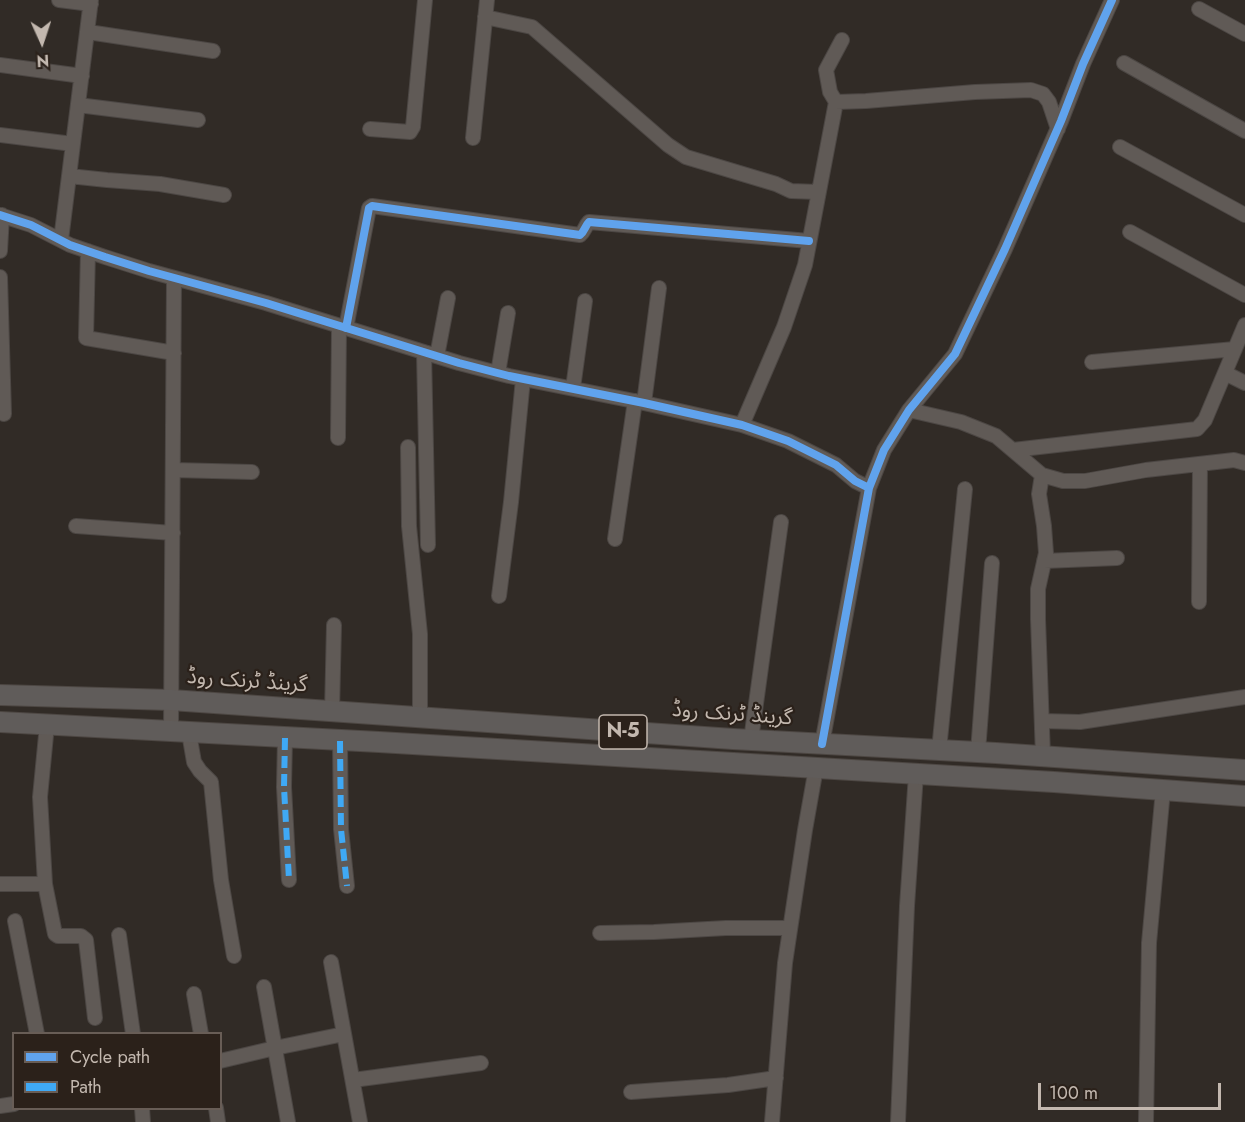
<!DOCTYPE html>
<html>
<head>
<meta charset="utf-8">
<style>
	body { margin:0 }
	#map { position:relative; width:1245px; height:1122px; overflow:hidden; background:#312b26; font-family:Jost,sans-serif }
	canvas { display:block }
	.legend { position:absolute; left:12px; top:1032px; width:210px; height:78px; box-sizing:border-box; background:#2b211a; border:2px solid #685d56; margin:0; padding:8px 10px; list-style:none; font-size:18px; color:#c3b8af }
	.legend li { display:flex; align-items:center; gap:12px; height:30px }
	.legend b { width:30px; border:2px solid #685d56 }
	.north { position:absolute; left:12px; top:12px; width:60px; height:60px; -webkit-text-stroke:4px #2b211a; paint-order:stroke; rotate:177deg; font-size:16px; font-weight:700; line-height:24px; text-align:center; color:#c3b8af }
	.north::after { content:''; display:block; margin:auto; width:21px; height:27px; background:#c3b8af; clip-path:polygon(50% 0,100% 100%,50% 72%,0 100%) }
	.scale { position:absolute; left:1038px; top:1083px; width:183px; height:27px; box-sizing:border-box; border:3px solid #c3b8af; border-top:0; padding-left:8px; font-size:18px; line-height:21px; white-space:nowrap; color:#c3b8af; -webkit-text-stroke:4px #2b211a; paint-order:stroke }
</style>
</head>
<body>
<div id="map">
<canvas width="1245" height="1122"></canvas>
<ul class="legend">
<li><b style="height:8px;background:#60a3ed"></b>Cycle path</li>
<li><b style="height:8px;background:#3fa9f5"></b>Path</li>
</ul>
<div class="north">N</div>
<div class="scale">100 m</div>
</div>
<script>
const ctx = document.querySelector('canvas').getContext('2d');
ctx.lineJoin = 'round';
function trace(path, color, width, dash) { ctx.strokeStyle = color; ctx.lineWidth = width; ctx.lineCap = dash ? 'butt' : 'round'; ctx.setLineDash(dash || []); ctx.stroke(path); }
function drawText(font, color, halo, rows, align = 'center') {
  ctx.font = font + ' Jost,"Noto Sans Arabic",sans-serif'; ctx.lineWidth = 4.5; ctx.setLineDash([]); ctx.textBaseline = 'middle'; ctx.strokeStyle = halo; ctx.fillStyle = color; for (const [text, x, y, turn = 0] of rows) {
    ctx.save(); ctx.translate(x, y); ctx.rotate((+turn || 0) * Math.PI / 180); ctx.textAlign = isNaN(turn) ? turn : align; if (halo) ctx.strokeText(text, 0, 0); ctx.fillText(text, 0, 0); ctx.restore();
  }
}
const minor = new Path2D(`
	M 59,0 L 91,4
	M 1199,9 L 1245,34
	M 485,17 L 532,27 L 668,145 L 686,157 L 776,184 L 791,191 L 818,192
	M 88,32 L 213,51
	M 842,40 L 826,70 L 830,92 L 836,102 L 866,101 L 975,92 L 1031,90 L 1043,94 L 1049,102 L 1058,129
	M 1124,63 L 1245,131
	M 0,65 L 82,76
	M 78,105 L 198,120
	M 370,129 L 410,132 L 413,127 L 425,0
	M 0,135 L 73,144
	M 473,138 L 487,0
	M 1120,147 L 1245,215
	M 69,176 L 107,180 L 160,184 L 224,195
	M 0,215 L 31,225 L 70,245 L 105,257 L 149,271 L 266,303 L 459,363 L 509,376 L 644,403 L 742,425 L 788,441 L 836,465 L 855,481 L 869,488
	M 1130,232 L 1245,295
	M 61,240 L 91,0
	M 0,251 L 2,215
	M 88,251 L 86,338 L 174,353
	M 0,277 L 4,414
	M 346,328 L 369,208 L 372,206 L 580,235 C 585,231 585,226 589,222 L 809,241
	M 424,352 L 428,545
	M 437,356 L 448,298
	M 1092,362 L 1235,349
	M 498,373 L 508,313
	M 1225,373 L 1245,383
	M 573,388 L 585,301
	M 644,403 L 659,288
	M 909,410 L 961,422 L 996,436 L 1042,475 L 1063,481 L 1085,481 L 1146,470 L 1234,460 L 1245,463
	M 742,425 L 784,327 L 805,265 L 836,102
	M 338,438 L 339,326
	M 408,447 L 409,526 L 420,634 L 420,718
	M 1013,450 L 1197,429 L 1205,420 L 1245,325
	M 173,470 L 252,472
	M 1042,475 L 1039,494 L 1044,526 L 1046,553 L 1038,589 L 1038,619 L 1043,756
	M 76,526 L 173,533
	M 615,539 L 635,401
	M 1044,561 L 1117,558
	M 499,596 L 511,502 L 523,379
	M 1199,602 L 1200,464
	M 332,712 L 334,625
	M 1042,721 L 1080,722 L 1245,697
	M 171,732 L 174,278
	M 189,733 L 194,762 L 200,771 L 211,782 L 221,880 L 234,956
	M 285,738 L 284,787 L 289,880
	M 751,740 L 781,522
	M 340,741 L 341,829 L 347,886
	M 822,744 L 869,488 L 884,450 L 909,410 L 955,354 L 1005,249 L 1061,121 L 1083,64 L 1112,0
	M 939,750 L 965,489
	M 978,752 L 992,563
	M 0,884 L 45,884 L 40,797 L 47,725
	M 45,884 L 55,934 L 58,936 L 81,936 L 86,940 L 95,1018
	M 15,921 L 37,1034
	M 600,933 L 654,932 L 726,928 L 790,928
	M 119,935 L 133,1034
	M 331,962 L 360,1122
	M 264,987 L 288,1122
	M 194,994 L 201,1034
	M 220,1061 L 275,1048 L 344,1034
	M 353,1080 L 481,1063
	M 631,1092 L 728,1085 L 776,1078
	M 0,1106 L 14,1104
	M 142,1108 L 143,1122
	M 216,1108 L 218,1122
	M 772,1122 L 785,963 L 805,830 L 816,768
	M 898,1122 L 907,906 L 916,774
	M 1146,1122 L 1149,943 L 1163,790`);
const highway = new Path2D(`
	M 0,695 L 171,700 L 733,739 L 996,753 L 1245,770
	M 0,722 L 379,742 L 1054,782 L 1245,796`);
const quiet = new Path2D(`
	M 285,738 L 284,787 L 289,880
	M 340,741 L 341,829 L 347,886`);
const cycleway = new Path2D(`
	M 0,215 L 31,225 L 70,245 L 105,257 L 149,271 L 266,303 L 459,363 L 509,376 L 644,403 L 742,425 L 788,441 L 836,465 L 855,481 L 869,488
	M 346,328 L 369,208 L 372,206 L 580,235 C 585,231 585,226 589,222 L 809,241
	M 822,744 L 869,488 L 884,450 L 909,410 L 955,354 L 1005,249 L 1061,121 L 1083,64 L 1112,0`);
const shields = [
	[623,732,48]
];
const shieldNames = [
	["N-5",623,732]
];
const streetNames = [
	["گرینڈ ٹرنک روڈ",247,682,4],
	["گرینڈ ٹرنک روڈ",732,715,4]
];
trace(minor, '#4c4744', 16);
trace(highway, '#4d4743', 22);
trace(minor, '#605a56', 14);
trace(highway, '#605c5a', 20);
trace(quiet, '#3fa9f5', 6, [12, 6]);
trace(cycleway, '#60a3ed', 8);
for (const [x, y, w] of shields) { const box = new Path2D(); box.roundRect(x - w / 2, y - 17, w, 34, 4.5); ctx.fillStyle = '#2b211a'; ctx.fill(box); trace(box, '#c3b8af', 1.5); }
drawText('bold 20px', '#c3b8af', null, shieldNames);
drawText('21px', '#c3b8af', '#2b211a', streetNames);
</script>
</body>
</html>
